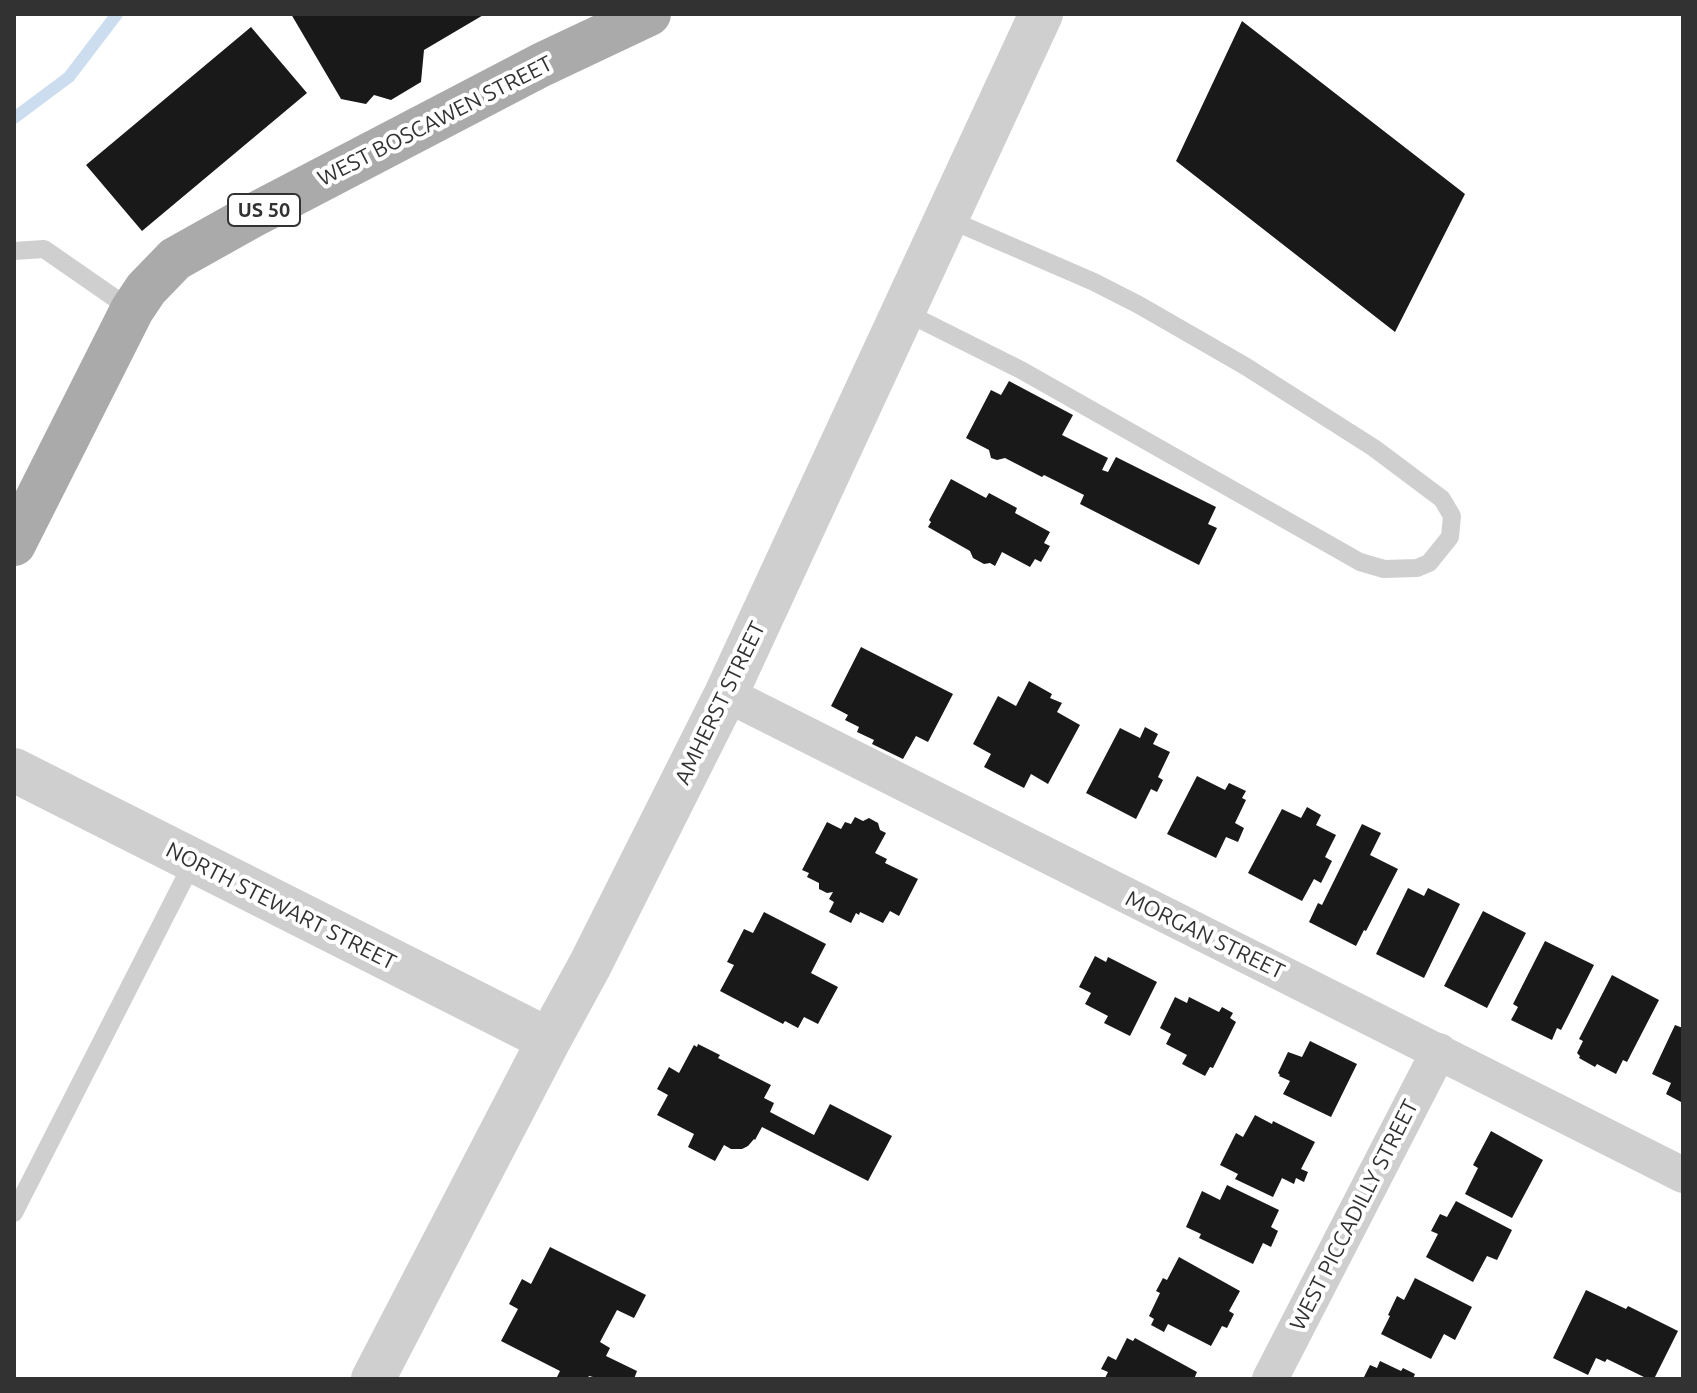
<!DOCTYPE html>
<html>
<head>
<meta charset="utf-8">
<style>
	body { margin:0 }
	#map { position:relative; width:1697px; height:1393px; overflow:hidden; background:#fff; font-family:Ubuntu,sans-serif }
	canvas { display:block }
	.frame { position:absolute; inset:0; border:16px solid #323232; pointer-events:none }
</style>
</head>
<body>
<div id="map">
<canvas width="1697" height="1393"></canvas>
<div class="frame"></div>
</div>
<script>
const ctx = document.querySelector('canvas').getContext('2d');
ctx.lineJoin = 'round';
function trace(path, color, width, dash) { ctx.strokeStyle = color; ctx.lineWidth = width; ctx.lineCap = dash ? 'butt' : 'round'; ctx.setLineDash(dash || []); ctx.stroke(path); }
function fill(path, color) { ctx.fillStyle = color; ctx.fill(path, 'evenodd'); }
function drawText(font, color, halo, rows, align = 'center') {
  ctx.font = font + ' Ubuntu,sans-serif'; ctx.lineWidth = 8; ctx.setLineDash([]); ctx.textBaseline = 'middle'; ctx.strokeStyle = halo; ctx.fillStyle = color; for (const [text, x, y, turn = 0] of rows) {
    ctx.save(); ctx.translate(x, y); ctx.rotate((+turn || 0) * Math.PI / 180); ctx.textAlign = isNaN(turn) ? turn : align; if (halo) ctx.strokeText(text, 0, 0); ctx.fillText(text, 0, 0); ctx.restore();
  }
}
const stream = new Path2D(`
	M 14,118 L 69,77 L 117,14`);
const building = new Path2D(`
	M 291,14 L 485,14 L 424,50 L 421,82 L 391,100 L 374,95 L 366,104 L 341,99 Z
	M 1242,21 L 1465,194 L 1395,332 L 1176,161 Z
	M 251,27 L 307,93 L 142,231 L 86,165 Z
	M 1009,381 L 1073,415 L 1062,435 L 1108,458 L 1102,470 L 1108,472 L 1116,457 L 1216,507 L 1208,524 L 1217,528 L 1199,565 L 1080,504 L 1084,495 L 1044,475 L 1042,477 L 1005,458 L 997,460 L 991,458 L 989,450 L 966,438 L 991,390 L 1001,395 Z
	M 951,479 L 986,498 L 989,493 L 1017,508 L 1015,513 L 1050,532 L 1044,543 L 1050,546 L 1041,562 L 1035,559 L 1030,567 L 1002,552 L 995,566 L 990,563 L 984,564 L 973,558 L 970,551 L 928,527 L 931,522 L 929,520 Z
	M 861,647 L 953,694 L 928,742 L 916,736 L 903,759 L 872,744 L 874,740 L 857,732 L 859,727 L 845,720 L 848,715 L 831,706 Z
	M 1029,681 L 1052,694 L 1050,698 L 1062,703 L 1057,712 L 1080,725 L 1048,784 L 1031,774 L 1024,788 L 984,767 L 991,754 L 973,744 L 998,696 L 1016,706 Z
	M 1145,727 L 1158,734 L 1153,744 L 1170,752 L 1158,777 L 1163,780 L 1157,792 L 1151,789 L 1136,819 L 1086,793 L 1120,728 L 1140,738 Z
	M 1197,776 L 1225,790 L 1229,783 L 1246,791 L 1242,798 L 1246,800 L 1235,823 L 1244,828 L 1238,842 L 1226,837 L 1216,858 L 1167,834 Z
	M 1307,807 L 1321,815 L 1316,825 L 1336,835 L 1325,857 L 1332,861 L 1321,883 L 1314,879 L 1302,901 L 1248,873 L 1282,809 L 1301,818 Z
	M 855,817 L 863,821 L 869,818 L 878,823 L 880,830 L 886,833 L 875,853 L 887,859 L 885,863 L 918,879 L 899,916 L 890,911 L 883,923 L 860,912 L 859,915 L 856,913 L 851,923 L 829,912 L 834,902 L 829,899 L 833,892 L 827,893 L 819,889 L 819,883 L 807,877 L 809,873 L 802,870 L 827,822 L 841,829 L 845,822 L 851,824 Z
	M 1362,824 L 1381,833 L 1370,855 L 1398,869 L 1366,931 L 1364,930 L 1356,946 L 1309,922 L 1318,903 L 1322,905 Z
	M 1408,888 L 1424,896 L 1428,888 L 1460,904 L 1424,978 L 1376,954 Z
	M 1483,911 L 1526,933 L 1487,1008 L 1444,986 Z
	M 764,912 L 826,944 L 811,973 L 838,987 L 818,1024 L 804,1017 L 798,1028 L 785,1021 L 783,1024 L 720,991 L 734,965 L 727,962 L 744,929 L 753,933 Z
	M 1545,941 L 1594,965 L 1561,1030 L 1557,1028 L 1552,1040 L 1511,1020 L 1518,1007 L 1513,1004 Z
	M 1095,956 L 1106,962 L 1108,957 L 1157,982 L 1130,1036 L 1104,1023 L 1108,1016 L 1085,1004 L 1091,993 L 1079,987 Z
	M 1612,975 L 1659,1000 L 1627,1062 L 1623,1060 L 1616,1074 L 1597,1064 L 1595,1067 L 1579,1058 L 1580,1056 L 1577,1053 L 1583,1041 L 1579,1039 Z
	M 1175,997 L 1187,1003 L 1189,997 L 1219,1012 L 1222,1007 L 1233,1013 L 1230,1018 L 1236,1022 L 1213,1068 L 1210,1067 L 1205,1076 L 1182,1064 L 1187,1055 L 1166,1044 L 1171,1034 L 1160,1028 Z
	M 1675,1025 L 1683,1028 L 1683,1097 L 1681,1102 L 1666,1094 L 1671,1083 L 1652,1074 Z
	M 1310,1041 L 1357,1064 L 1331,1117 L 1283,1094 L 1290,1081 L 1279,1076 L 1280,1075 L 1278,1073 L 1288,1052 L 1302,1057 Z
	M 698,1044 L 720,1055 L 718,1058 L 771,1085 L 764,1098 L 774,1103 L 770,1112 L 814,1135 L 830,1104 L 892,1136 L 868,1181 L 762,1127 L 755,1140 L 754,1139 L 748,1146 L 742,1149 L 731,1149 L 724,1145 L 715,1161 L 688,1147 L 694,1134 L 657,1115 L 668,1095 L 657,1089 L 669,1067 L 679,1073 L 694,1045 L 697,1047 Z
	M 1255,1115 L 1272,1124 L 1273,1121 L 1315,1142 L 1301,1169 L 1308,1172 L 1304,1182 L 1296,1178 L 1294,1184 L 1282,1178 L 1273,1197 L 1235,1179 L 1238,1174 L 1220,1165 L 1236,1133 L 1243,1137 Z
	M 1491,1131 L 1543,1160 L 1512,1218 L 1465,1194 L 1478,1168 L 1473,1165 Z
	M 1227,1185 L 1279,1210 L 1271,1227 L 1278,1231 L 1271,1247 L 1263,1243 L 1253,1264 L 1199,1238 L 1201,1234 L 1186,1227 L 1202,1191 L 1220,1200 Z
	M 1456,1201 L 1512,1230 L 1497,1260 L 1487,1256 L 1473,1282 L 1426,1257 L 1438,1234 L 1431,1231 L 1440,1214 L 1447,1217 Z
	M 550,1247 L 646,1295 L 634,1318 L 617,1310 L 600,1342 L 610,1348 L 606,1356 L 637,1371 L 634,1379 L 592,1379 L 593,1377 L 589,1376 L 587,1379 L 556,1379 L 560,1371 L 501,1341 L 518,1309 L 509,1304 L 522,1279 L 531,1284 Z
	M 1179,1257 L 1240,1291 L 1229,1311 L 1234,1314 L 1227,1328 L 1222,1326 L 1211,1346 L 1168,1324 L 1164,1332 L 1151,1325 L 1154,1319 L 1149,1316 L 1160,1293 L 1156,1291 L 1163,1278 L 1167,1280 Z
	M 1415,1278 L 1472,1307 L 1455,1340 L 1444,1334 L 1431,1359 L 1381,1334 L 1390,1316 L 1388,1315 L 1397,1296 L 1404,1300 Z
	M 1586,1290 L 1626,1309 L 1628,1306 L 1678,1331 L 1654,1379 L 1648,1379 L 1607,1359 L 1605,1362 L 1596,1358 L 1588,1375 L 1553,1358 Z
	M 1127,1338 L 1133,1341 L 1135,1338 L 1197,1372 L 1194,1379 L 1105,1378 L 1108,1372 L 1101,1369 L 1108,1356 L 1116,1360 Z
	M 1380,1361 L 1401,1371 L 1403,1368 L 1415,1374 L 1413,1379 L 1363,1379 L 1370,1365 L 1377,1368 Z`);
const service = new Path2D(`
	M 14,251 L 44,249 L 132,310
	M 903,311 L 1021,370 L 1360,562 L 1384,569 L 1417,568 L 1429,563 L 1450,537 L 1452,516 L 1442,499 L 1374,448 L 1245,366 L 1139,305 L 1094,282 L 946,218
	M 14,1213 L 193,862`);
const minor = new Path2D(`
	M 726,694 L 1683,1175
	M 1270,1379 L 1439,1051`);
const tertiary = new Path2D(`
	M 14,770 L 549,1040
	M 373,1379 L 549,1040 L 590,965 L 726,694 L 1041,14`);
const primary = new Path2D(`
	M 14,544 L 132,310 L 146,289 L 175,259 L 250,217 L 541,65 L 649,14`);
const shields = [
	[264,210,72]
];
const shieldNames = [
	["US 50",264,210]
];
const streetNames = [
	["WEST BOSCAWEN STREET",435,121,-27],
	["AMHERST STREET",720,703,-64],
	["NORTH STEWART STREET",281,906,27],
	["MORGAN STREET",1205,935,26],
	["WEST PICCADILLY STREET",1354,1215,-63]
];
trace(stream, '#ccddef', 12);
fill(building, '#191919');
trace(service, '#cfcfcf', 18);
trace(minor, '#cfcfcf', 36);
trace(tertiary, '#cfcfcf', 44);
trace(primary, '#aaa', 44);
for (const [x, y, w] of shields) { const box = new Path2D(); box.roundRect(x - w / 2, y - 16, w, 32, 6); ctx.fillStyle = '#fff'; ctx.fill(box); trace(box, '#323232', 2); }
drawText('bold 20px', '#323232', null, shieldNames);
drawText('22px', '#323232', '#fff', streetNames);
</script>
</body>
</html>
